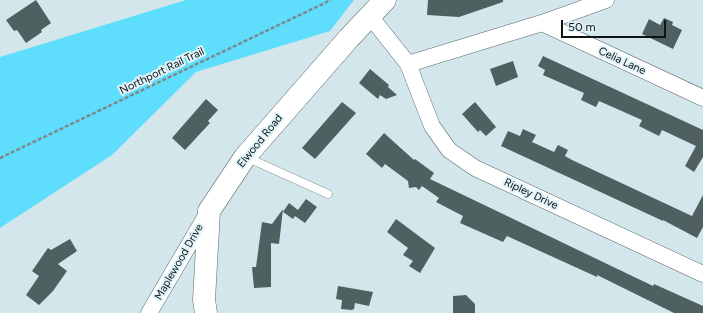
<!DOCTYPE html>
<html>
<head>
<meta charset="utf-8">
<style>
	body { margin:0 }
	#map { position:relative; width:703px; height:313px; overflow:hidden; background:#d3e6ec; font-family:Figtree,sans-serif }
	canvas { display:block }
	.scale { position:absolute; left:561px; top:20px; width:105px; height:18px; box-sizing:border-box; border:2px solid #0d1416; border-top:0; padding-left:5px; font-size:12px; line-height:14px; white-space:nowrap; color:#0d1416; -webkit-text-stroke:3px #e0f3f9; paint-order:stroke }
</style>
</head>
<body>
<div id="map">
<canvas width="703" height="313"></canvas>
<div class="scale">50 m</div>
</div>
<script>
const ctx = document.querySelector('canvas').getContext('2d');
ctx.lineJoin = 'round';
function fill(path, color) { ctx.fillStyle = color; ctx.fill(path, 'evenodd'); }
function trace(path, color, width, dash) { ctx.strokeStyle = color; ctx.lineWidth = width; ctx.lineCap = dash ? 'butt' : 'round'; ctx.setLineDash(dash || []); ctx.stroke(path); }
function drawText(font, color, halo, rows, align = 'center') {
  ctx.font = font + ' Figtree,sans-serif'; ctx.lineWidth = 4; ctx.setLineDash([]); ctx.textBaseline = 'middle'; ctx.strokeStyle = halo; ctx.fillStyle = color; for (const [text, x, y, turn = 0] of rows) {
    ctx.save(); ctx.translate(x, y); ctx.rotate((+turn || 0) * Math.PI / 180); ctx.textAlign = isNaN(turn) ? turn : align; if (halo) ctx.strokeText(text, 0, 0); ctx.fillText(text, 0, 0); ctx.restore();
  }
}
const green = new Path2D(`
	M 186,0 L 354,0 L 330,31 L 196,72 L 112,155 L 0,228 L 0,57 Z`);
const building = new Path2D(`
	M 36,0 L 51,23 L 41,30 L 42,32 L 26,43 L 17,30 L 14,31 L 6,20 Z
	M 428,0 L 503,0 L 503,2 L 459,17 L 427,15 Z
	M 664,18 L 673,22 L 672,25 L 682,30 L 673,49 L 642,34 L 649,19 L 660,25 Z
	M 543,56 L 703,130 L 703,157 L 694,172 L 685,166 L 696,146 L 662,130 L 659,136 L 639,126 L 642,120 L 599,101 L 596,107 L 581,100 L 584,93 L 543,75 L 545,70 L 538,66 Z
	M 513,61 L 518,77 L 496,86 L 490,69 Z
	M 370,69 L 389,85 L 388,87 L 397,95 L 386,99 L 380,95 L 378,99 L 359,83 Z
	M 206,99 L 218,110 L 208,121 L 210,123 L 185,150 L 172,138 Z
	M 342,102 L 356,113 L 315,159 L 302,148 Z
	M 475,102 L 496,127 L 486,136 L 480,130 L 478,132 L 462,114 Z
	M 523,129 L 536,135 L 532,142 L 554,152 L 558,145 L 568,150 L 565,156 L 572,160 L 692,216 L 703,195 L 703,227 L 697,238 L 663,220 L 663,221 L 501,146 L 508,131 L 520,136 Z
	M 384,133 L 414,160 L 415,159 L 434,173 L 430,179 L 653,286 L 654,284 L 703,306 L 703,313 L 674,313 L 597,275 L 597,277 L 507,236 L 503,242 L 460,223 L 463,216 L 436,202 L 439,198 L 422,186 L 419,190 L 416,187 L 409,188 L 408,181 L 385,164 L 382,168 L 366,154 Z
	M 306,199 L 317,207 L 305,223 L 295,216 L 293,219 L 283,212 L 289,203 L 298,210 Z
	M 283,209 L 279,244 L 271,243 L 271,287 L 254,288 L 252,267 L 256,267 L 262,222 L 272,224 Z
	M 396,219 L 435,248 L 420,273 L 409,266 L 413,261 L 403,255 L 408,248 L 387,232 Z
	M 70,239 L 77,251 L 58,264 L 67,271 L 53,291 L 39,305 L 26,295 L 39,276 L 32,271 L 48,248 L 51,250 Z
	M 338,286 L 373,292 L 369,306 L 355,303 L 354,309 L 352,310 L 341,309 L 342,300 L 336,299 Z
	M 466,295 L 475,304 L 475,313 L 453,313 L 453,296 Z`);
const path = new Path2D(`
	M 0,158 L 331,0`);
const service = new Path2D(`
	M 246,157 L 328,194`);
const minor = new Path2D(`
	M 370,16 L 408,64 L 432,126 L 449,150 L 475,168 L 703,274
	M 542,23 L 703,98
	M 408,64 L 542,23 L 606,0
	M 149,313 L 207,214`);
const secondary = new Path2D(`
	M 206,313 L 204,300 L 209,211 L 245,157 L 349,38 L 385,0`);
const streetNames = [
	["Celia Lane",622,61,25],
	["Northport Rail Trail",162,71,-26],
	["Elwood Road",260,141,-51],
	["Ripley Drive",531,194,25],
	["Maplewood Drive",179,262,-60]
];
fill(green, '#5fddfc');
fill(building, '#4f6060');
trace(service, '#596a6f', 9);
trace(minor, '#596a6f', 17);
trace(secondary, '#596a6f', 23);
trace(path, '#7c8a8e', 2.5, [4, 2]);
trace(service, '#fff', 8);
trace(minor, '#fff', 16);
trace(secondary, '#fff', 22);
drawText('11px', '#0d1416', '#e0f3f9', streetNames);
</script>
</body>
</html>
